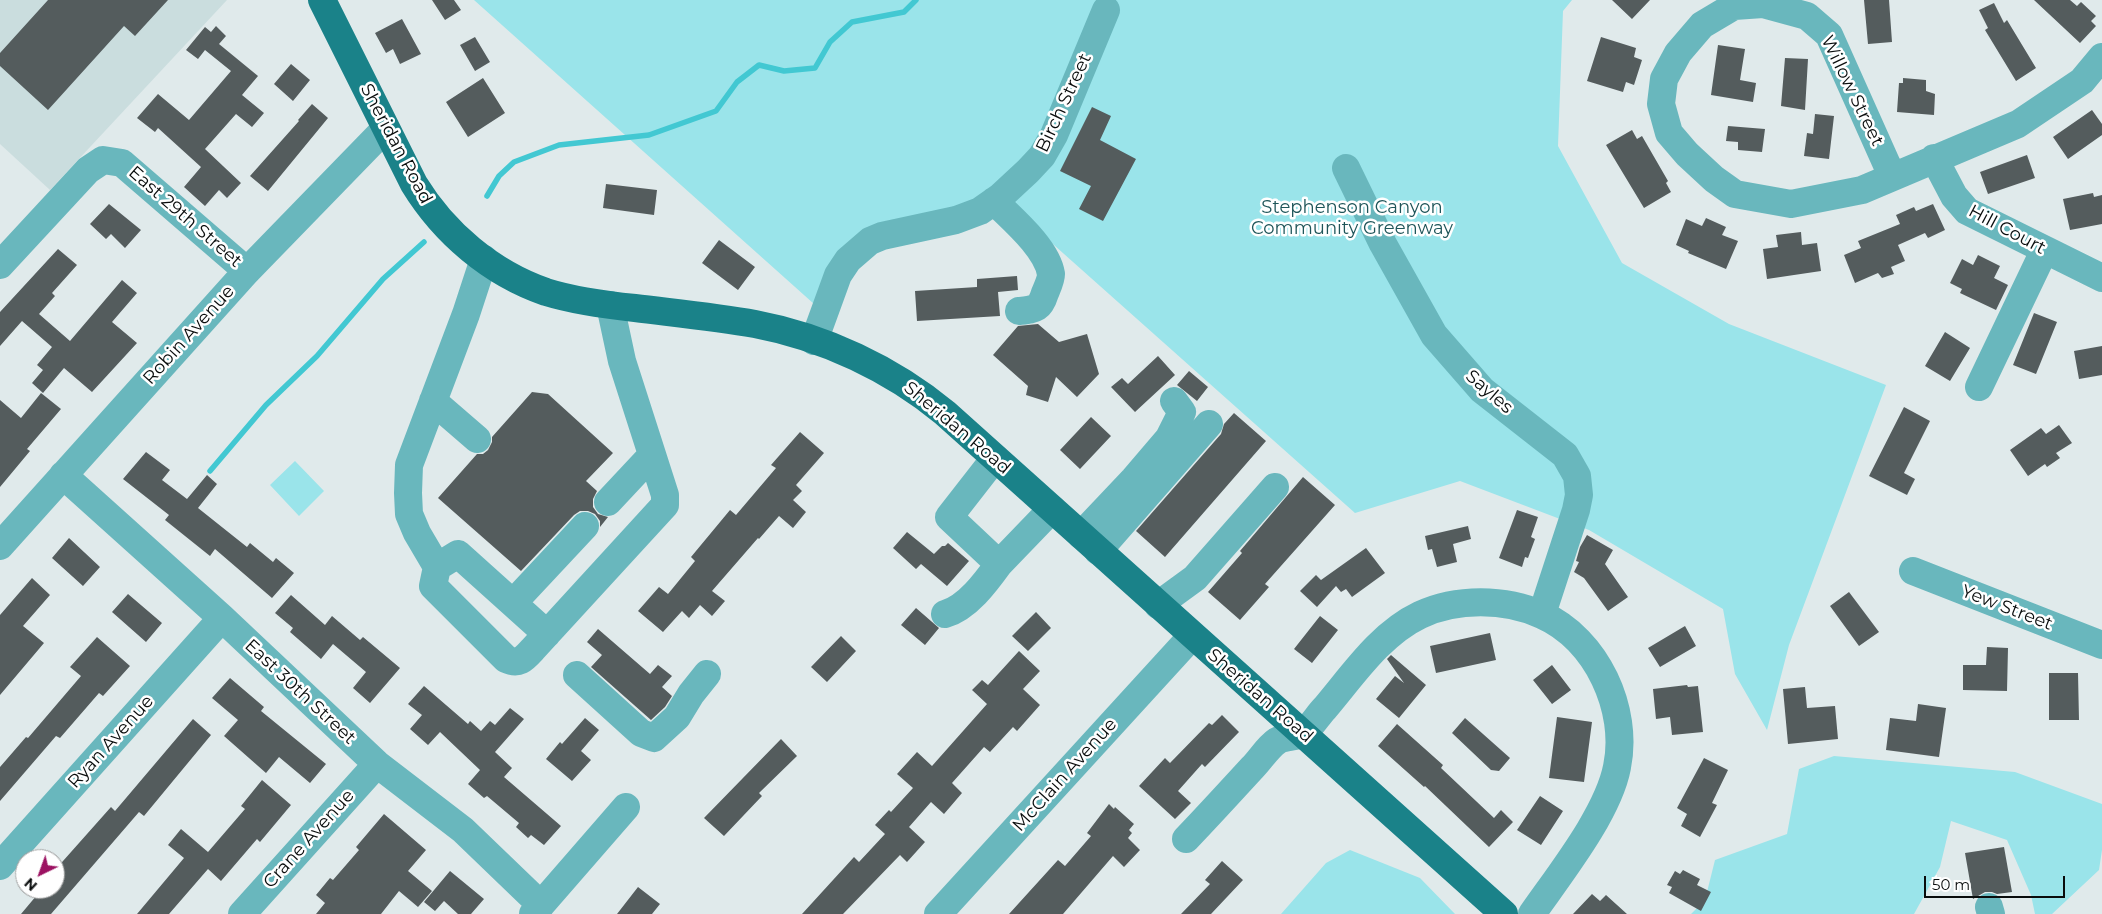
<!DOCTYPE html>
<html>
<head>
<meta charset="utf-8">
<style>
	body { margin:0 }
	#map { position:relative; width:2102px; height:914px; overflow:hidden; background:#e0eaeb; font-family:Montserrat,sans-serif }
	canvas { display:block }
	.north { position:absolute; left:15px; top:849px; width:50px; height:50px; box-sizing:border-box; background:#fff; border:1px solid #9d9e9e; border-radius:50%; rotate:222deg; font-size:14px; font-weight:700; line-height:20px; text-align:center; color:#090c0c }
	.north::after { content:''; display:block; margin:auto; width:18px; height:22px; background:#9c1262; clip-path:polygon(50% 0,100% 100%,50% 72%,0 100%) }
	.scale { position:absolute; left:1924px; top:876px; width:141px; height:22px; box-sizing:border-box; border:2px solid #090c0c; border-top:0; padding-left:6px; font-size:15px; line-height:18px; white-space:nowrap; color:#090c0c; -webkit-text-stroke:4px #fff; paint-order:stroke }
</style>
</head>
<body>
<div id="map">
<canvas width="2102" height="914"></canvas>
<div class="north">N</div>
<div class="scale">50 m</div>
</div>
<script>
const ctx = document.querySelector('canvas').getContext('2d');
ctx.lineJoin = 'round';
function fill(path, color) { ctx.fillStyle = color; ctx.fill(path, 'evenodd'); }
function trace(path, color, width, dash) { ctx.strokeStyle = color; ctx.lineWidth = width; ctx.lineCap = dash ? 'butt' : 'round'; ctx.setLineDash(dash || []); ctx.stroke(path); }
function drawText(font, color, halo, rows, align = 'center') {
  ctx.font = font + ' Montserrat,sans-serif'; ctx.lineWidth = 5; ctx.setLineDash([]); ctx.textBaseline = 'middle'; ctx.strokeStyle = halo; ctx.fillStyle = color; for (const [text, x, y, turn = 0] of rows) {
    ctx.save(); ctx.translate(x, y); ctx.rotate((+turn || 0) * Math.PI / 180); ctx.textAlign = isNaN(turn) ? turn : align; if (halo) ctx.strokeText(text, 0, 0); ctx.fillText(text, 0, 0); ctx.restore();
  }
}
const built = new Path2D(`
	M 0,0 L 227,0 L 50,190 L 0,144 Z`);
const green = new Path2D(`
	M 474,0 L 1572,0 L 1563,11 L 1558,146 L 1622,263 L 1729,324 L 1886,385 L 1789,645 L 1767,730 L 1735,674 L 1723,609 L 1589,530 L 1460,481 L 1355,513 L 1000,197 L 882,236 L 823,312 Z
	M 295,461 L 324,491 L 299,516 L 270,485 Z
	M 1834,756 L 2015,772 L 2102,804 L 2102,850 L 2099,870 L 2052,914 L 2035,914 L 2031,895 L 2007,840 L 1951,821 L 1940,867 L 1914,914 L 1691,914 L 1705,900 L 1715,860 L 1787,834 L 1799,769 Z
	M 1350,850 L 1420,878 L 1455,914 L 1281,914 L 1326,863 Z`);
const stream = new Path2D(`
	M 487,196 L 499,176 L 514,162 L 559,145 L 649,135 L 716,111 L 737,82 L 759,65 L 784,71 L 815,68 L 830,42 L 852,22 L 904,12 L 916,0
	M 210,471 L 266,405 L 317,356 L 383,279 L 424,242`);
const building = new Path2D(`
	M 48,0 L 168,0 L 135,36 L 124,26 L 48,110 L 0,66 L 0,53 Z
	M 432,0 L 454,0 L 461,10 L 445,20 Z
	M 1612,0 L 1650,0 L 1632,19 Z
	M 1864,0 L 1889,0 L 1892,42 L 1868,44 Z
	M 2034,0 L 2070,0 L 2077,6 L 2081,2 L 2096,16 L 2091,21 L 2096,26 L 2080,43 Z
	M 1994,3 L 2004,23 L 2007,20 L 2036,68 L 2016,81 L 1985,30 L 1988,28 L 1979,10 Z
	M 402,19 L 421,54 L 400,64 L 393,49 L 386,53 L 375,33 Z
	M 216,26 L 226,36 L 219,44 L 258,76 L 242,95 L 264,113 L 252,127 L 236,114 L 205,149 L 241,183 L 227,198 L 219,190 L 205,206 L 184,187 L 201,167 L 158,128 L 155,132 L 137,118 L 158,94 L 189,120 L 231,71 L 205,50 L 198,59 L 186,50 L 205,27 L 211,32 Z
	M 475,37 L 490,62 L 475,71 L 460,45 Z
	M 1601,37 L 1636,48 L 1634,57 L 1642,60 L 1634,85 L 1626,82 L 1623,92 L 1587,81 Z
	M 1718,45 L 1745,49 L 1740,80 L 1756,83 L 1753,102 L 1711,95 Z
	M 1785,58 L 1808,59 L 1805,110 L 1781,106 Z
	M 291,64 L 310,80 L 293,101 L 274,84 Z
	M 483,78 L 505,113 L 468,137 L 446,102 Z
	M 1903,78 L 1926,80 L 1926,91 L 1935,94 L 1934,115 L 1897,112 L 1899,83 L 1903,83 Z
	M 312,104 L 328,118 L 268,191 L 250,176 L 299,121 L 298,120 Z
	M 1092,107 L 1111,116 L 1100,140 L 1136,159 L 1103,221 L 1079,209 L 1091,186 L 1060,171 Z
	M 2092,110 L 2102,124 L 2102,135 L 2068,159 L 2053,137 Z
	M 1815,114 L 1834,116 L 1829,159 L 1804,156 L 1807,133 L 1813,134 Z
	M 1728,126 L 1765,129 L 1762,152 L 1738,150 L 1738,142 L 1726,141 Z
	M 1632,130 L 1637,139 L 1642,136 L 1668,181 L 1666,183 L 1671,192 L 1644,208 L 1606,145 Z
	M 2027,155 L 2035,178 L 1988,194 L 1980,172 Z
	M 606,184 L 657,190 L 654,215 L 603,208 Z
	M 2093,193 L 2094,197 L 2102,195 L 2102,224 L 2070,230 L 2063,199 Z
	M 109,204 L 141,230 L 125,248 L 111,234 L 106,239 L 90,224 Z
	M 1933,204 L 1945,230 L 1928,238 L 1925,233 L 1898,245 L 1905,261 L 1891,267 L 1894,274 L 1882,278 L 1878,273 L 1855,283 L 1844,255 L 1861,248 L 1858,241 L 1900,224 L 1896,215 L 1914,207 L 1916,211 Z
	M 1706,218 L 1726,227 L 1722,235 L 1738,241 L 1726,269 L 1688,253 L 1689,251 L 1676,245 L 1686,219 L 1702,226 Z
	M 1801,232 L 1802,245 L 1817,243 L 1821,271 L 1767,279 L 1763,249 L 1778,247 L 1776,235 Z
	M 719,240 L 755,267 L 738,290 L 702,263 Z
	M 58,249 L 77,265 L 52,293 L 55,296 L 39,314 L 70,341 L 122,280 L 137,293 L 112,322 L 137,343 L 92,392 L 64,368 L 43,393 L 32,383 L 43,370 L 37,365 L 52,347 L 22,321 L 0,346 L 0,312 Z
	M 1978,255 L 2000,266 L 1994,278 L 2008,285 L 1996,310 L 1960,293 L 1962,289 L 1950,283 L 1962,259 L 1973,265 Z
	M 1017,276 L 1018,290 L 998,292 L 1000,316 L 917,321 L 915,291 L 977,287 L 977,279 Z
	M 2034,313 L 2057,322 L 2036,374 L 2013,365 Z
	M 1038,324 L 1059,342 L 1087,334 L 1099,374 L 1077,397 L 1056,377 L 1048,402 L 1026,395 L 1028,386 L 993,355 L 1018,326 Z
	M 1945,332 L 1970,348 L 1950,381 L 1925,366 Z
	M 2102,346 L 2102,375 L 2079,379 L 2074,351 Z
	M 1158,356 L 1175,375 L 1135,412 L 1111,387 L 1122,378 L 1128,384 Z
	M 1189,371 L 1208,387 L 1197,401 L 1177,385 Z
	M 532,392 L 548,394 L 613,453 L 586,481 L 597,491 L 593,499 L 593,507 L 598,514 L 608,517 L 600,527 L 600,521 L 595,514 L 588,511 L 580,511 L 574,515 L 521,571 L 438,498 L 477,454 L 483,454 L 488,450 L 492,442 L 492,437 Z
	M 41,393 L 61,409 L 27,449 L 30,451 L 0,487 L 0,400 L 21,418 Z
	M 1904,407 L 1930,421 L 1904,473 L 1915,479 L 1907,495 L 1869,476 Z
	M 1234,413 L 1266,441 L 1165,557 L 1136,531 L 1221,434 L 1224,424 Z
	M 1091,417 L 1111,436 L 1080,469 L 1060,450 Z
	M 2059,425 L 2072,443 L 2056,453 L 2060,458 L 2047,467 L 2045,464 L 2028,476 L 2010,450 L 2041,428 L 2046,434 Z
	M 800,432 L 824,453 L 796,485 L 802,491 L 793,500 L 806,512 L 793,528 L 779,516 L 759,539 L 758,538 L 712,591 L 725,601 L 712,616 L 700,605 L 689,618 L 682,611 L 663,632 L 638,611 L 659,587 L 668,594 L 695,561 L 691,557 L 730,510 L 736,515 L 776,468 L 771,465 Z
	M 146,452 L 170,470 L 162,480 L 187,499 L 207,475 L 217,484 L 198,508 L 247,547 L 250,543 L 273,562 L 276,558 L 294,573 L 272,598 L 215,549 L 210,556 L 165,520 L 169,515 L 123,479 Z
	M 1303,477 L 1335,505 L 1265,584 L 1269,587 L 1240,620 L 1208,592 L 1242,553 L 1240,551 Z
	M 1517,510 L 1538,517 L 1531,537 L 1535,539 L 1528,558 L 1525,557 L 1522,567 L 1499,558 Z
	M 1468,526 L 1471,539 L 1453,544 L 1457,562 L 1437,567 L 1432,549 L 1428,550 L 1425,536 Z
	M 907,532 L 934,554 L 942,546 L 945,546 L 948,543 L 969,561 L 947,586 L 921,564 L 916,569 L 893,548 Z
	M 1587,535 L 1613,550 L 1605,564 L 1628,597 L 1608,611 L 1584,578 L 1574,572 L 1579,562 L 1576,561 L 1580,547 Z
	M 69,538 L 100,567 L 83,586 L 52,558 Z
	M 1366,548 L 1385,573 L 1352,597 L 1346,589 L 1341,592 L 1336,586 L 1317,607 L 1300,591 L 1316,575 L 1321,580 Z
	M 32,578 L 50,595 L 23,626 L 44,643 L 0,695 L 0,615 Z
	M 1849,592 L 1879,632 L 1859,646 L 1830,606 Z
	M 128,594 L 162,623 L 146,642 L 112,612 Z
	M 291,595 L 325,625 L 332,616 L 360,640 L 363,637 L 400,668 L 370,703 L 353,688 L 366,672 L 333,644 L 321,659 L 290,632 L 293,628 L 275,613 Z
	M 916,608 L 939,628 L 925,645 L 901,625 Z
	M 1036,612 L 1051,628 L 1028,651 L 1012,636 Z
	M 1320,616 L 1338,630 L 1312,663 L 1294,649 Z
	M 1685,626 L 1696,646 L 1660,667 L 1648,648 Z
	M 598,629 L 650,674 L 658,665 L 672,676 L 662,687 L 672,696 L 665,707 L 651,720 L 591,667 L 602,655 L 587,642 Z
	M 1490,633 L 1496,660 L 1436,673 L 1430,646 Z
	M 841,636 L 856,651 L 827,682 L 811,667 Z
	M 97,637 L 130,666 L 103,696 L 99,693 L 60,738 L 56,736 L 0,801 L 0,767 L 26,737 L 28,738 L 81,676 L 70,667 Z
	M 1987,647 L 2008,648 L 2007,691 L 1963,690 L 1963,665 L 1986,665 Z
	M 1019,651 L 1040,671 L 1023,689 L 1040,705 L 1017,731 L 1013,727 L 990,752 L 984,747 L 952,783 L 962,793 L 944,814 L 931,802 L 909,827 L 925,842 L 907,862 L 900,855 L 843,914 L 802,914 L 854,857 L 859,862 L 885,834 L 875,825 L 889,810 L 891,812 L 913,788 L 897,774 L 917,752 L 932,766 L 987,704 L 972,690 L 982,680 L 988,685 Z
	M 1391,655 L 1426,685 L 1399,718 L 1376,699 L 1395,676 L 1404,683 L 1387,659 Z
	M 1552,665 L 1571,690 L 1552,704 L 1533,680 Z
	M 2049,673 L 2078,673 L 2079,720 L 2049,720 Z
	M 230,678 L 264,707 L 261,711 L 326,764 L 310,783 L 279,757 L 266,773 L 224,736 L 238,720 L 212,698 Z
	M 1687,685 L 1688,687 L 1698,686 L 1703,732 L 1672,735 L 1670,717 L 1656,719 L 1653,689 Z
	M 424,686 L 468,724 L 470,721 L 481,731 L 490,721 L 495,725 L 510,708 L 524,719 L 495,752 L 512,768 L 504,777 L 561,826 L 544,845 L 531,835 L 528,838 L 516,827 L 519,823 L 487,796 L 484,798 L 468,784 L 480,770 L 440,732 L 428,745 L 410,729 L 422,715 L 408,704 Z
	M 1805,687 L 1807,708 L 1835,706 L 1838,739 L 1788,744 L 1783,689 Z
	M 1918,704 L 1946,708 L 1939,757 L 1886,750 L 1890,718 L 1916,721 Z
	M 1222,715 L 1239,732 L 1205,767 L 1202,764 L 1178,791 L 1191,803 L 1175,819 L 1139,786 L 1165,758 L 1170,763 L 1209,723 L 1212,725 Z
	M 1557,717 L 1592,722 L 1584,782 L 1549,778 Z
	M 585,718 L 599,730 L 581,751 L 591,760 L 572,781 L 546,759 L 560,742 L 562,744 Z
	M 1465,718 L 1510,758 L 1499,771 L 1491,770 L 1452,733 Z
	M 193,719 L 211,735 L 144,816 L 139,812 L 51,914 L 21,914 L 42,889 L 55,889 L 55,870 L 111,807 L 115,811 Z
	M 1397,724 L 1443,765 L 1441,768 L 1494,818 L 1501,810 L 1513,822 L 1489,847 L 1425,786 L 1424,787 L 1378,746 Z
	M 781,739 L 797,756 L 759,793 L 762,796 L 724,836 L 704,818 Z
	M 1704,758 L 1728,770 L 1712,803 L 1717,805 L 1700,837 L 1681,826 L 1687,814 L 1677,808 Z
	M 262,780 L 291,805 L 260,842 L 257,839 L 221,881 L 208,869 L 169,914 L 137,914 L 184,858 L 168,845 L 181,829 L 208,852 L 245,809 L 241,806 Z
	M 1540,796 L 1563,811 L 1541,845 L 1517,830 Z
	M 1109,804 L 1114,809 L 1115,807 L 1134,824 L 1129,830 L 1132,833 L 1128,838 L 1140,850 L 1124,867 L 1113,856 L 1063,914 L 1009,914 L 1058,860 L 1065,866 L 1091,836 L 1087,833 Z
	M 384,814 L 426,850 L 408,871 L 432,891 L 418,907 L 399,891 L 381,914 L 316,914 L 325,903 L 316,895 L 330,878 L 333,880 L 359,850 L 356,847 Z
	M 2004,847 L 2012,892 L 1997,894 L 1992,892 L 1985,892 L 1973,899 L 1965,853 Z
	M 1222,861 L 1243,880 L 1211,914 L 1181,914 L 1210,884 L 1205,880 Z
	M 1683,870 L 1700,879 L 1697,885 L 1711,892 L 1701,911 L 1669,893 L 1672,887 L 1667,885 L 1675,871 L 1680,874 Z
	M 450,871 L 484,899 L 471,914 L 458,914 L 444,901 L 435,911 L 424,902 Z
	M 638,887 L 660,904 L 652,914 L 617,914 Z
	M 1592,894 L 1600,901 L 1606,895 L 1627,914 L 1573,914 Z`);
const minor = new Path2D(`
	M 1934,158 L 1954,196 L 1967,211 L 2102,278
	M 1346,168 L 1383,244 L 1434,335 L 1482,390 L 1565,455 L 1577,476 L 1579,495 L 1576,510 L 1542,614
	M 1892,176 L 1829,35 L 1807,16 L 1763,4 L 1734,6 L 1702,25 L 1678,53 L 1664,79 L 1661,104 L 1669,133 L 1687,154 L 1714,179 L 1735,194 L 1791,204 L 1862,190 L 2018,124 L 2082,81 L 2102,57
	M 994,201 C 1012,219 1047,248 1051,274 C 1051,280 1047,288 1045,293 C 1040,309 1036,309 1019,311
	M 484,259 L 466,314 L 409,465 L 408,493 L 409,514 L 417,533 L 437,567 L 433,586 L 506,659 C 519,665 524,659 533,649 L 665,505 L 665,495 L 622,361 L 610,305
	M 0,265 L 88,170 L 103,160 L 122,163 L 247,271
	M 814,341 L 838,275 L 848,260 L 870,241 L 882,236 L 956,220 L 980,211 L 1000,197 L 1028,171 L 1042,156 L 1054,135 L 1106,10
	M 1979,387 L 2044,251
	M 433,401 L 477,439
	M 995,458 L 949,517 L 999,564 L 1052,509
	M 63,475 L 222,618 L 377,764 L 463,830 L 541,905
	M 608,502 L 652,455
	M 1081,535 L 1134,479 L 1169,438 L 1182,412 L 1174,401
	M 0,546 L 247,271 L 385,129
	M 1098,551 L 1209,424
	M 437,567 L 458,554 L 547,634
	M 1913,571 L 2102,645
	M 513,603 L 585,526
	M 1158,605 L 1195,578 L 1275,487
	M 945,614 C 967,608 986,582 999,564
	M 577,675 L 641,733 L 654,738 L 677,717 L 691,694 L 707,674
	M 1186,839 C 1208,816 1230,792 1252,768 C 1260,760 1268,747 1277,741 C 1284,736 1297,738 1304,732 C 1312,726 1318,715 1325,708 C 1353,675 1380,634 1420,615 C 1456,598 1505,598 1542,615 C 1597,639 1629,710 1617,767 C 1608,814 1559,875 1532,914
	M 0,866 L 222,618
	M 1989,907 L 1991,914
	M 242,914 L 377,764
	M 533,914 L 626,807
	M 938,914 L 1192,636`);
const major = new Path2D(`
	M 322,0 L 414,184 C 444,233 491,273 546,292 C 575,301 606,305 635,308 C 675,313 716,317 755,324 C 824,337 892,369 945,413 L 1504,914`);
const streetNames = [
	["Willow Street",1852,91,64],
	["Birch Street",1064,103,-65],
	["Sheridan Road",396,144,62],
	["East 29th Street",185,217,41],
	["Hill Court",2007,230,28],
	["Robin Avenue",189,335,-48],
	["Sayles",1489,392,41],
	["Sheridan Road",957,428,40],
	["Yew Street",2007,608,21],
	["East 30th Street",300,692,43],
	["Sheridan Road",1260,696,41],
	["Ryan Avenue",111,742,-48],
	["McClain Avenue",1065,775,-48],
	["Crane Avenue",309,839,-48]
];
const parkNames = [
	["Stephenson Canyon",1352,208],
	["Community Greenway",1352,229]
];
fill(built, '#caddde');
fill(green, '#9ae4ea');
trace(stream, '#42c8d2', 5.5);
fill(building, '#545c5d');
trace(minor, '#69b7bd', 28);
trace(major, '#1a8289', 28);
drawText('18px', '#090c0c', '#fff', streetNames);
drawText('18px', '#1e5559', '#fff', parkNames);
</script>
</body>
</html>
